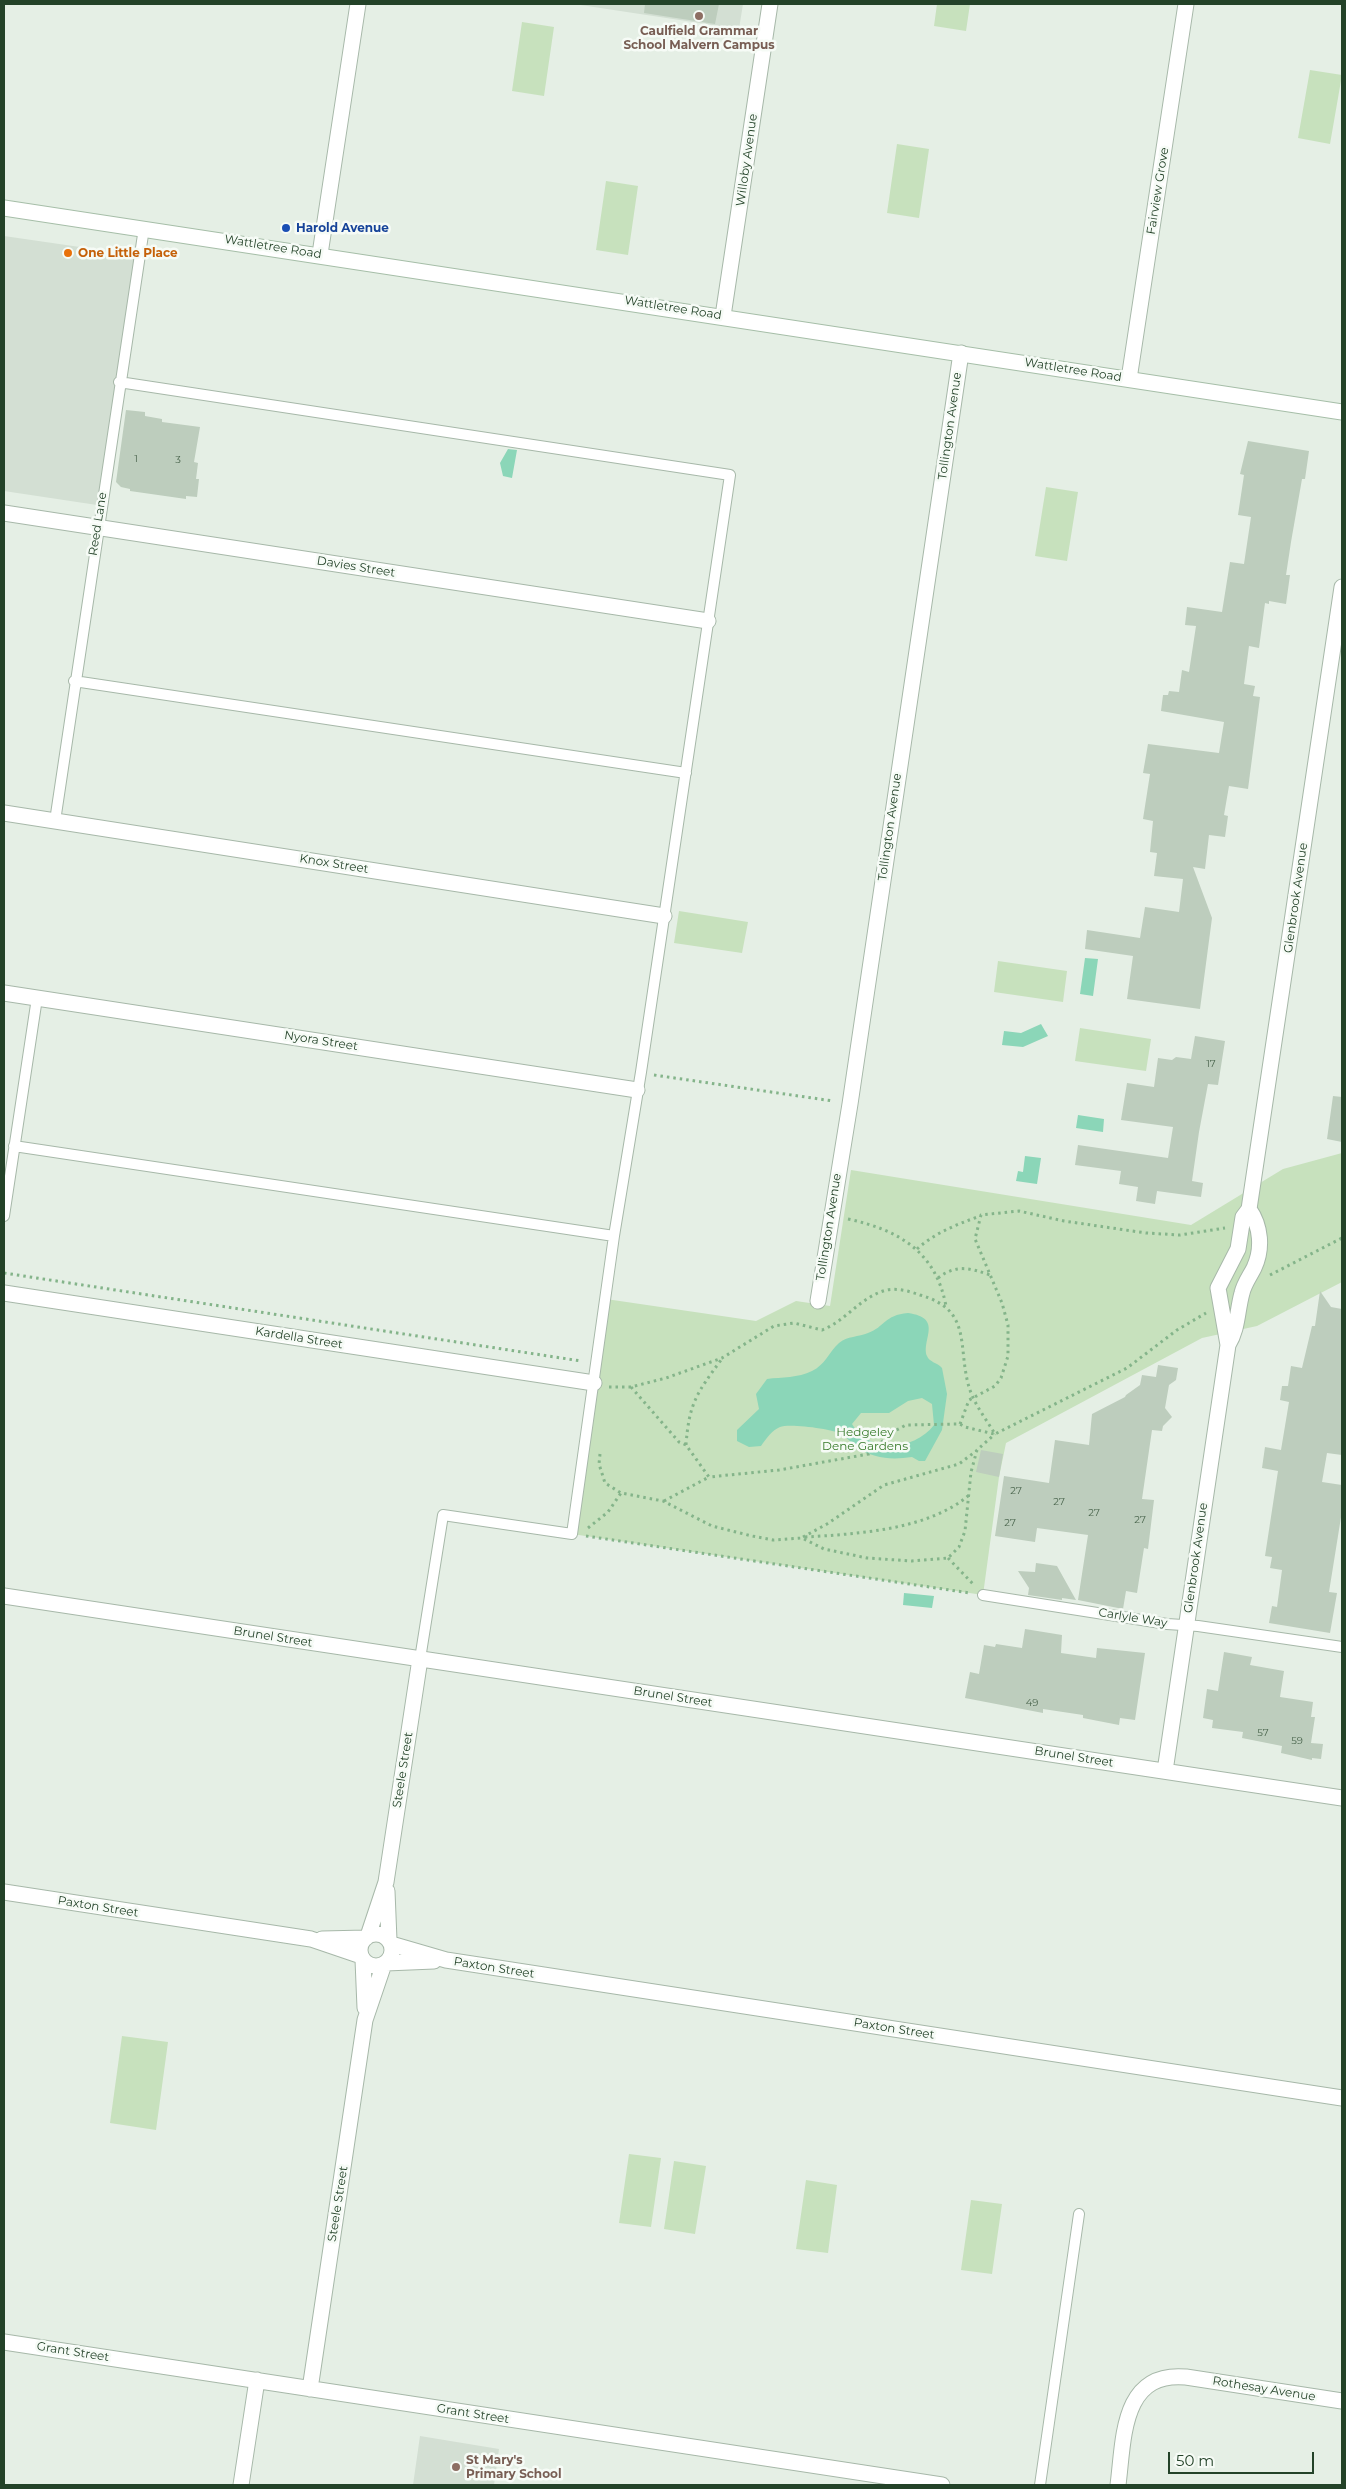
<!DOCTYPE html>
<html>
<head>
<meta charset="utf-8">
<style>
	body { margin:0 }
	#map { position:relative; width:1346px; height:2489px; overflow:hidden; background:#e5efe5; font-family:Montserrat,sans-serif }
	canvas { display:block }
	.frame { position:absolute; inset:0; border:5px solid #234228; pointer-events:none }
	.scale { position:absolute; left:1168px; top:2452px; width:146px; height:22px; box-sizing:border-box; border:2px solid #234228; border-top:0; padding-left:6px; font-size:15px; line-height:18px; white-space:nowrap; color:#234228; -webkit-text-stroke:4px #f6fbf6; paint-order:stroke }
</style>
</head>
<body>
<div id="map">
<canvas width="1346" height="2489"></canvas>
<div class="frame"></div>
<div class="scale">50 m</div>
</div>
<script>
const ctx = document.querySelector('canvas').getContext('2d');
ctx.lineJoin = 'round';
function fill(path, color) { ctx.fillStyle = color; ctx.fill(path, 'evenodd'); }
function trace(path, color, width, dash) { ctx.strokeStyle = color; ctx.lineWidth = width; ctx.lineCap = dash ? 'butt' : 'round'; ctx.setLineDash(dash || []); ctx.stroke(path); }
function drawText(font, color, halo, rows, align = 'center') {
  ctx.font = font + ' Montserrat,sans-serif'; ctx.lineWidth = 5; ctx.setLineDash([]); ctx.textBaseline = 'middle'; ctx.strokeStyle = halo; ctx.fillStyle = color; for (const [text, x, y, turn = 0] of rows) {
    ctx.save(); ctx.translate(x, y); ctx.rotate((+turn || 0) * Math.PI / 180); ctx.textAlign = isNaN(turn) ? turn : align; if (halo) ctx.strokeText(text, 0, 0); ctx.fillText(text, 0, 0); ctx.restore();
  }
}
const built = new Path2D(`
	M 574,4 L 743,4 L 739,29 Z
	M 4,236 L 135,255 L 97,505 L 4,491 Z
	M 420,2436 L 499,2449 L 494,2485 L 413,2485 Z`);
const green = new Path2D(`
	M 937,4 L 970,4 L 966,31 L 934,26 Z
	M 522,22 L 554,27 L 544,96 L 512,91 Z
	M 1310,70 L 1342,75 L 1330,144 L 1298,138 Z
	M 897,144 L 929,149 L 919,218 L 887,213 Z
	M 606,181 L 638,186 L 628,255 L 596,250 Z
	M 1046,487 L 1078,492 L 1067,561 L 1035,556 Z
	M 679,911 L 748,922 L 742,953 L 674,943 Z
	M 998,961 L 1067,971 L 1063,1002 L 994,992 Z
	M 1080,1028 L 1151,1039 L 1146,1071 L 1075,1061 Z
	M 1342,1153 L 1342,1282 L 1257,1326 L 1202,1338 L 1006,1443 L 999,1477 L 983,1595 L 572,1534 L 606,1299 L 756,1321 L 796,1301 L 830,1306 L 851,1170 L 1191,1225 L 1283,1169 Z
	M 122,2036 L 168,2042 L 156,2130 L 110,2123 Z
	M 629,2154 L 661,2158 L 651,2227 L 619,2223 Z
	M 674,2161 L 706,2166 L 695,2234 L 664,2229 Z
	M 806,2180 L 837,2185 L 828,2253 L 796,2249 Z
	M 971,2200 L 1002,2204 L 992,2274 L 961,2270 Z`);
const water = new Path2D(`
	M 508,449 L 517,450 L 512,478 L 503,476 L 500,463 Z
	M 1085,958 L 1098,959 L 1093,996 L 1080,994 Z
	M 1041,1024 L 1048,1036 L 1023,1047 L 1002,1045 L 1004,1031 L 1021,1033 Z
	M 1078,1115 L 1104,1119 L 1103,1132 L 1076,1128 Z
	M 1025,1156 L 1041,1158 L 1037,1184 L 1016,1181 L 1018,1171 L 1023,1172 Z
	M 908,1313 C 944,1318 921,1340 927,1356 C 929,1362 938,1363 942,1368 L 947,1394 L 942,1430 L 925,1461 L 919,1461 L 912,1457 C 892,1460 874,1459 856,1447 C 851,1443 847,1437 842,1434 C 833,1429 789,1423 780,1427 C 772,1430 766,1439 761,1446 L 749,1447 L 737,1441 L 737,1430 L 759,1409 L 756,1394 L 767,1379 C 782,1377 798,1378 812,1371 C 825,1365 829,1352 839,1343 C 847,1336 859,1337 868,1333 C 885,1327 884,1315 908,1313 ZM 922,1398 L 932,1404 L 934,1425 C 914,1451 869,1454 852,1424 L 861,1413 L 889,1413 L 908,1401 Z
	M 904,1593 L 934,1596 L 932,1608 L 903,1605 Z`);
const building = new Path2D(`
	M 645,4 L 719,4 L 715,24 L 644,13 Z
	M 126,410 L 145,412 L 145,416 L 162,419 L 162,422 L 200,427 L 194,462 L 198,463 L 196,479 L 199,479 L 197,497 L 186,496 L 186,499 L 130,491 L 130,489 L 121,487 L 116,482 Z
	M 1248,441 L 1309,451 L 1305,479 L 1302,479 L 1291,542 L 1286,575 L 1290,575 L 1286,604 L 1269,601 L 1269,604 L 1265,603 L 1259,648 L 1249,646 L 1244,684 L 1255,686 L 1253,696 L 1260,697 L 1248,789 L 1229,786 L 1224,815 L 1228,816 L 1225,837 L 1209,835 L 1205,869 L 1193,867 L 1212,918 L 1200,1009 L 1127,999 L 1133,956 L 1085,949 L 1087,930 L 1140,938 L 1145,907 L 1179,912 L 1183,879 L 1154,876 L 1157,853 L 1150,852 L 1153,821 L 1143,819 L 1150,774 L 1143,773 L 1148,744 L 1219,753 L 1224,722 L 1161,711 L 1163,695 L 1168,695 L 1169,691 L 1179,692 L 1182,670 L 1189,672 L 1196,626 L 1185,625 L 1187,607 L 1222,612 L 1230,562 L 1244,564 L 1251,517 L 1238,515 L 1244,475 L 1240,474 Z
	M 1195,1036 L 1225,1041 L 1218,1085 L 1208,1084 L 1199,1132 L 1192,1181 L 1203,1183 L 1201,1197 L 1157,1191 L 1155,1204 L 1136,1201 L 1138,1187 L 1119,1184 L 1121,1171 L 1075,1165 L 1078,1145 L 1168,1158 L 1173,1127 L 1121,1120 L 1127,1083 L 1154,1087 L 1158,1058 L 1172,1060 L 1176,1057 L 1191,1059 Z
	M 1333,1096 L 1342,1097 L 1342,1142 L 1327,1139 Z
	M 1320,1291 L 1331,1307 L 1342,1309 L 1342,1455 L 1327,1453 L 1322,1482 L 1342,1485 L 1342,1511 L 1329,1592 L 1337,1593 L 1330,1633 L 1269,1623 L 1272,1606 L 1277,1607 L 1282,1570 L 1270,1568 L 1272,1557 L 1265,1556 L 1278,1471 L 1262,1468 L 1265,1447 L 1281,1450 L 1289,1402 L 1280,1400 L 1282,1386 L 1288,1386 L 1291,1366 L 1302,1368 L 1312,1326 L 1315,1326 Z
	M 1158,1365 L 1178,1368 L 1176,1380 L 1169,1385 L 1165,1408 L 1172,1417 L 1163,1426 L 1162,1431 L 1152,1430 L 1142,1499 L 1154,1500 L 1148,1549 L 1144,1548 L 1137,1593 L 1126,1591 L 1123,1609 L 1078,1600 L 1088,1535 L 1037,1528 L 1035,1542 L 995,1536 L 1004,1476 L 1049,1483 L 1055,1440 L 1089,1445 L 1092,1414 L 1125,1397 L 1126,1395 L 1140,1385 L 1142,1375 L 1156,1377 Z
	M 981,1450 L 1003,1454 L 999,1477 L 976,1472 Z
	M 1036,1563 L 1057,1566 L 1076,1600 L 1062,1598 L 1062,1600 L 1028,1595 L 1029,1588 L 1018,1571 L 1035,1572 Z
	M 1025,1629 L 1062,1635 L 1061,1653 L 1096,1658 L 1097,1648 L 1145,1653 L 1135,1720 L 1120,1718 L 1119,1725 L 1083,1718 L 1083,1715 L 1043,1709 L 1043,1713 L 965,1698 L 970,1672 L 979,1674 L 984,1645 L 995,1647 L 996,1644 L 1022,1648 Z
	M 1224,1652 L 1252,1657 L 1250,1665 L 1284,1671 L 1280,1697 L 1313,1702 L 1311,1717 L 1315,1717 L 1311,1743 L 1323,1744 L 1321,1759 L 1312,1758 L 1312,1760 L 1281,1753 L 1282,1746 L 1242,1738 L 1243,1732 L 1212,1728 L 1213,1720 L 1203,1718 L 1207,1689 L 1218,1691 Z`);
const path = new Path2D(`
	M 654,1075 L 833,1101
	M 848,1219 C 899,1230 936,1252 946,1306
	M 917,1249 C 936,1232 956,1225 980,1216
	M 4,1273 L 581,1361
	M 1270,1275 L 1342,1238
	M 938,1278 C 956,1264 970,1268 990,1275
	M 609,1387 L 631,1387 L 666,1378 L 722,1358 L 774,1326 L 794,1323 L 822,1330 C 844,1322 859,1299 883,1291 C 895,1287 909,1291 920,1295 C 973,1310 957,1346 969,1387 C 974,1404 986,1419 995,1434 L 1127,1368 L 1177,1330 L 1206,1313
	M 631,1387 L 679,1442 L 686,1445 L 709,1477 L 779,1470 L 863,1455 L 869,1454 L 891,1433 L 906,1425 L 960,1424 L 965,1427 L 994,1434
	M 960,1424 L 969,1400 L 995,1386 L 1001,1378 L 1008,1356 L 1008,1325 L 1002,1303 L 975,1239 L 981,1215 L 1019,1211 L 1064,1221 L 1146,1233 L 1180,1235 L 1225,1228
	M 686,1445 C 689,1403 697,1393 721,1360
	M 600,1454 L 599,1464 L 605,1483 L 621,1493 L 663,1501 L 712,1526 L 752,1536 L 773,1540 L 802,1538 L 824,1549 L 867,1558 L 912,1561 L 948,1558 L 959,1547 L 965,1531 L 971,1472 L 977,1450 L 995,1434
	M 664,1501 L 709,1477
	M 588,1528 L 608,1512 L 621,1493
	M 586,1536 L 970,1593
	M 803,1537 L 827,1524 L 884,1485 L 959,1464 L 976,1451
	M 805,1537 C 857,1534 927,1530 968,1496
	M 948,1558 L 974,1585`);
const lane = new Path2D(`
	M 119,382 L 730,475 L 641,1072 L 614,1236 L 572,1534 L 443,1515 L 420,1659
	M 74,681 L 686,773
	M 55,821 L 144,228
	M 14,1146 L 614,1236
	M 4,1216 L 37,998
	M 983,1595 L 1167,1624 L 1198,1626 L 1342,1647
	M 1040,2485 L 1079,2214`);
const street = new Path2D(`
	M 320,254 L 358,4
	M 723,316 L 770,4
	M 1129,379 L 1186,4
	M 4,513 L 708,621
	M 4,813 L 664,916
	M 4,993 L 637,1090
	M 4,1293 L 594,1383
	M 818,1301 L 850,1104 L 961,353
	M 1228,1345 L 1218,1288 L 1238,1249 L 1243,1217 L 1249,1209 L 1342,587
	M 4,1596 L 1342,1798
	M 1165,1771 L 1228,1345 C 1238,1329 1237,1311 1242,1293 C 1244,1284 1250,1276 1254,1268 C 1263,1249 1261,1226 1249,1209
	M 387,1891 L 389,1940
	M 4,1892 L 311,1939 L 361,1956
	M360 1950a16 16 0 1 1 32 0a16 16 0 1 1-32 0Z
	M 368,1936 L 386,1882 L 420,1659
	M 322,1939 L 366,1938
	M 391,1944 L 446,1960 L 1342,2098
	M 363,1960 L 365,2008
	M 386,1963 L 434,1961
	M 4,2342 L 942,2485
	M 310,2389 L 365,2020 L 384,1964
	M 241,2485 L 257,2380
	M 1118,2485 C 1124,2439 1121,2371 1186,2377 L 1342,2401`);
const secondary = new Path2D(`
	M 4,208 L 1342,412`);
const markers = [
	[699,16,5,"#8d6e63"],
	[286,228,5,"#1a4fb4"],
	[68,253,5,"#e8710a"],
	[456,2467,5,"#8d6e63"]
];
const numberNames = [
	["1",136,459],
	["3",178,460],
	["17",1211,1064],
	["27",1016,1491],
	["27",1059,1502],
	["27",1094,1513],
	["27",1140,1520],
	["27",1010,1523],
	["49",1032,1703],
	["57",1263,1733],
	["59",1297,1741]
];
const educationNames = [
	["Caulfield Grammar",699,31],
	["School Malvern Campus",699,45],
	["St Mary's",466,2460,"left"],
	["Primary School",466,2474,"left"]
];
const streetNames = [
	["Willoby Avenue",747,160,-82],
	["Fairview Grove",1158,191,-81],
	["Wattletree Road",273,247,9],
	["Wattletree Road",673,308,9],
	["Wattletree Road",1073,370,9],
	["Tollington Avenue",950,426,-82],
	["Reed Lane",98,524,-81],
	["Davies Street",356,567,9],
	["Tollington Avenue",890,827,-82],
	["Knox Street",334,864,9],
	["Glenbrook Avenue",1296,898,-82],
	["Nyora Street",321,1041,9],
	["Tollington Avenue",829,1227,-81],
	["Kardella Street",299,1338,9],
	["Glenbrook Avenue",1196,1558,-82],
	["Carlyle Way",1133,1618,9],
	["Brunel Street",273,1637,9],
	["Brunel Street",673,1697,9],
	["Brunel Street",1074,1757,9],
	["Steele Street",403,1770,-81],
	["Paxton Street",98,1907,9],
	["Paxton Street",494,1968,9],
	["Paxton Street",894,2029,9],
	["Steele Street",338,2204,-81],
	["Grant Street",73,2352,9],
	["Rothesay Avenue",1264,2389,9],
	["Grant Street",473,2414,9]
];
const transitNames = [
	["Harold Avenue",296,228]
];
const foodNames = [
	["One Little Place",78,253]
];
const parkNames = [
	["Hedgeley",865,1432],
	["Dene Gardens",865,1446]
];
fill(built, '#d3dfd3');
fill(green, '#c7e1bd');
fill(water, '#8bd6b8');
fill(building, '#bdcdbd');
trace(lane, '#a7b8a9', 12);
trace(street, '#a7b8a9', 17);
trace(secondary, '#a6bea8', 17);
trace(path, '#84b48a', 3, [2.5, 4]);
trace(lane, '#fff', 10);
trace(street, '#fff', 15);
trace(secondary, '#fff', 15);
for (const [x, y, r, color] of markers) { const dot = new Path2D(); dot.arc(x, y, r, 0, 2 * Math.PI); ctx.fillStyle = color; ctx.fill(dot); trace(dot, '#f6fbf6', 2); }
drawText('10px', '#4a654d', null, numberNames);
drawText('bold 12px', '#785e54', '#f6fbf6', educationNames);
drawText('12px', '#234228', '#f6fbf6', streetNames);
drawText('bold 12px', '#164399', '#f6fbf6', transitNames, 'left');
drawText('bold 12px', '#c56008', '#f6fbf6', foodNames, 'left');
drawText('12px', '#387b2b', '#f6fbf6', parkNames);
</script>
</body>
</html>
